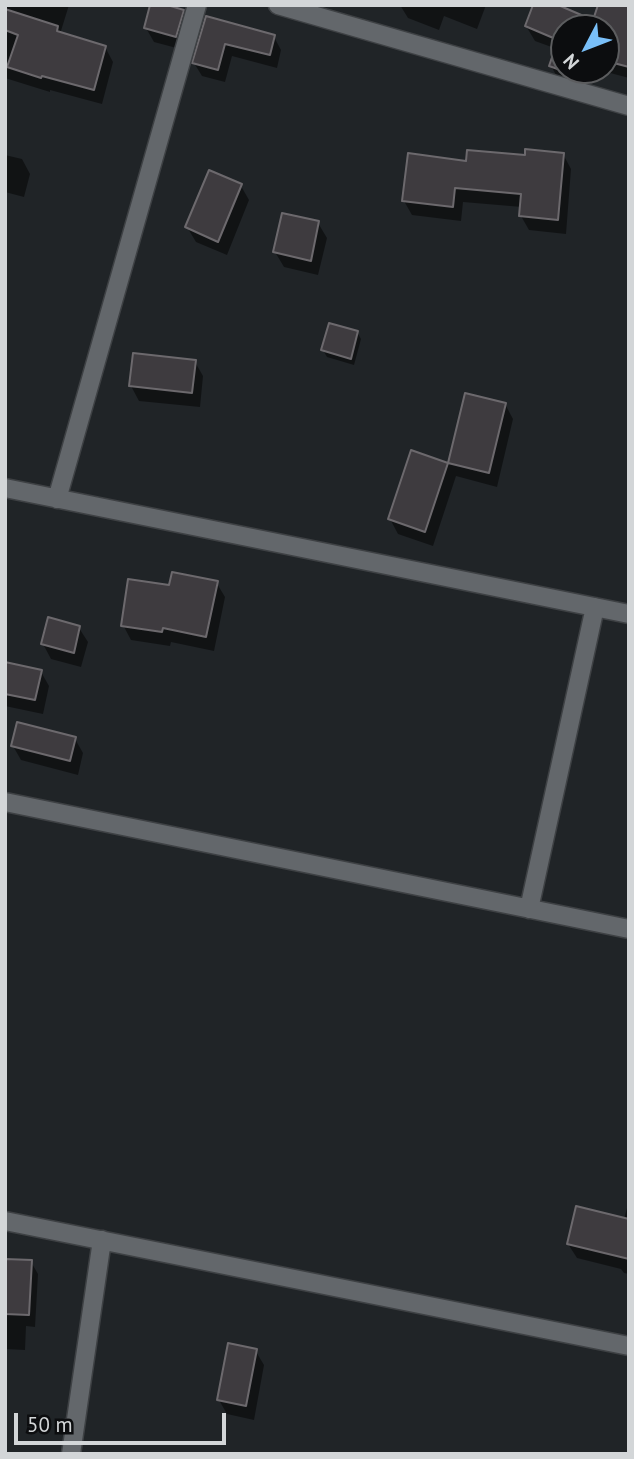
<!DOCTYPE html>
<html>
<head>
<meta charset="utf-8">
<style>
	body { margin:0 }
	#map { position:relative; width:634px; height:1459px; overflow:hidden; background:#202427; font-family:"PT Sans",sans-serif }
	canvas { display:block }
	.frame { position:absolute; inset:0; border:7px solid #d3d6d8; pointer-events:none }
	.north { position:absolute; left:550px; top:14px; width:70px; height:70px; box-sizing:border-box; background:#0c0d0f; border:2px solid #5c5d5f; border-radius:50%; rotate:228deg; font-size:19px; font-weight:700; line-height:28px; text-align:center; color:#d3d6d8 }
	.north::after { content:''; display:block; margin:auto; width:24px; height:32px; background:#79bff8; clip-path:polygon(50% 0,100% 100%,50% 72%,0 100%) }
	.scale { position:absolute; left:14px; top:1413px; width:212px; height:32px; box-sizing:border-box; border:4px solid #d3d6d8; border-top:0; padding-left:9px; font-size:21px; line-height:24px; white-space:nowrap; color:#d3d6d8; -webkit-text-stroke:5px #0c0d0f; paint-order:stroke }
</style>
</head>
<body>
<div id="map">
<canvas width="634" height="1459"></canvas>
<div class="frame"></div>
<div class="north">N</div>
<div class="scale">50 m</div>
</div>
<script>
const ctx = document.querySelector('canvas').getContext('2d');
ctx.lineJoin = 'round';
function fill(path, color) { ctx.fillStyle = color; ctx.fill(path, 'evenodd'); }
function trace(path, color, width, dash) { ctx.strokeStyle = color; ctx.lineWidth = width; ctx.lineCap = dash ? 'butt' : 'round'; ctx.setLineDash(dash || []); ctx.stroke(path); }
const shadow = new Path2D(`
	M 5,5 L 69,5 L 60,34 L 105,47 L 113,62 L 102,104 L 50,90 L 50,92 L 5,78 Z
	M 400,5 L 486,5 L 477,29 L 444,16 L 439,30 L 408,18 Z
	M 629,5 L 629,78 L 599,70 L 606,70 L 606,28 L 564,28 L 564,70 L 589,70 L 583,88 L 559,80 L 551,66 L 557,49 L 535,41 L 526,26 L 594,22 Z
	M 183,11 L 191,26 L 184,50 L 154,42 L 146,28 Z
	M 207,18 L 274,37 L 281,50 L 277,68 L 232,56 L 225,82 L 202,76 L 194,63 Z
	M 563,154 L 571,169 L 566,234 L 529,230 L 521,216 L 522,207 L 463,202 L 461,221 L 412,215 L 404,201 L 526,157 Z
	M 5,155 L 22,159 L 30,174 L 24,197 L 5,192 Z
	M 241,186 L 249,200 L 227,255 L 196,242 L 187,227 Z
	M 318,223 L 327,238 L 318,275 L 284,267 L 275,252 Z
	M 357,332 L 361,339 L 354,365 L 327,357 L 323,350 Z
	M 195,362 L 203,376 L 200,407 L 139,401 L 131,386 Z
	M 466,395 L 505,404 L 513,419 L 497,487 L 456,476 L 433,546 L 398,534 L 390,519 L 412,452 L 449,465 Z
	M 216,582 L 225,597 L 214,651 L 171,642 L 170,646 L 131,640 L 123,625 L 171,587 Z
	M 79,628 L 88,642 L 81,667 L 51,659 L 43,644 Z
	M 5,664 L 41,672 L 49,686 L 43,714 L 5,706 Z
	M 75,739 L 83,753 L 78,775 L 21,760 L 13,746 Z
	M 627,1208 L 629,1208 L 629,1274 L 624,1273 L 621,1269 L 577,1258 L 568,1244 L 624,1219 Z
	M 5,1260 L 31,1262 L 38,1274 L 35,1327 L 26,1326 L 25,1350 L 5,1349 Z
	M 255,1350 L 264,1365 L 254,1420 L 227,1414 L 219,1400 Z`);
const building = new Path2D(`
	M 150,5 L 167,5 L 184,10 L 176,37 L 144,28 Z
	M 533,5 L 558,5 L 593,20 L 598,5 L 629,5 L 629,67 L 606,61 L 606,28 L 564,28 L 564,70 L 577,70 L 575,75 L 549,66 L 558,40 L 525,26 Z
	M 5,9 L 58,26 L 57,31 L 106,46 L 94,90 L 42,76 L 41,78 L 7,67 L 18,35 L 5,30 Z
	M 206,16 L 275,35 L 270,55 L 225,44 L 218,70 L 192,63 Z
	M 525,149 L 564,153 L 558,220 L 519,216 L 521,194 L 455,188 L 453,207 L 402,201 L 408,153 L 466,161 L 467,150 L 525,155 Z
	M 209,170 L 242,184 L 218,242 L 185,227 Z
	M 282,213 L 319,221 L 311,261 L 273,252 Z
	M 329,323 L 358,331 L 351,359 L 321,350 Z
	M 133,353 L 196,360 L 192,393 L 129,386 Z
	M 465,393 L 506,403 L 489,473 L 448,463 Z
	M 411,450 L 448,463 L 425,532 L 388,519 Z
	M 172,572 L 218,581 L 206,637 L 163,628 L 162,632 L 121,626 L 128,579 L 169,585 Z
	M 48,617 L 80,626 L 74,653 L 41,644 Z
	M 5,662 L 42,670 L 35,700 L 5,694 Z
	M 17,722 L 76,737 L 70,761 L 11,746 Z
	M 576,1206 L 629,1219 L 629,1259 L 567,1244 Z
	M 5,1259 L 32,1260 L 29,1315 L 5,1314 Z
	M 228,1343 L 257,1349 L 246,1406 L 217,1400 Z`);
const street = new Path2D(`
	M 278,5 L 629,106
	M 5,488 L 629,614
	M 57,499 L 197,5
	M 5,802 L 629,929
	M 529,909 L 595,607
	M 5,1221 L 629,1346
	M 71,1454 L 102,1240`);
fill(shadow, '#0007');
fill(building, '#3e3b3f');
trace(building, '#6c696d', 2);
trace(street, '#3e4144', 21);
trace(street, '#63676b', 18);
</script>
</body>
</html>
